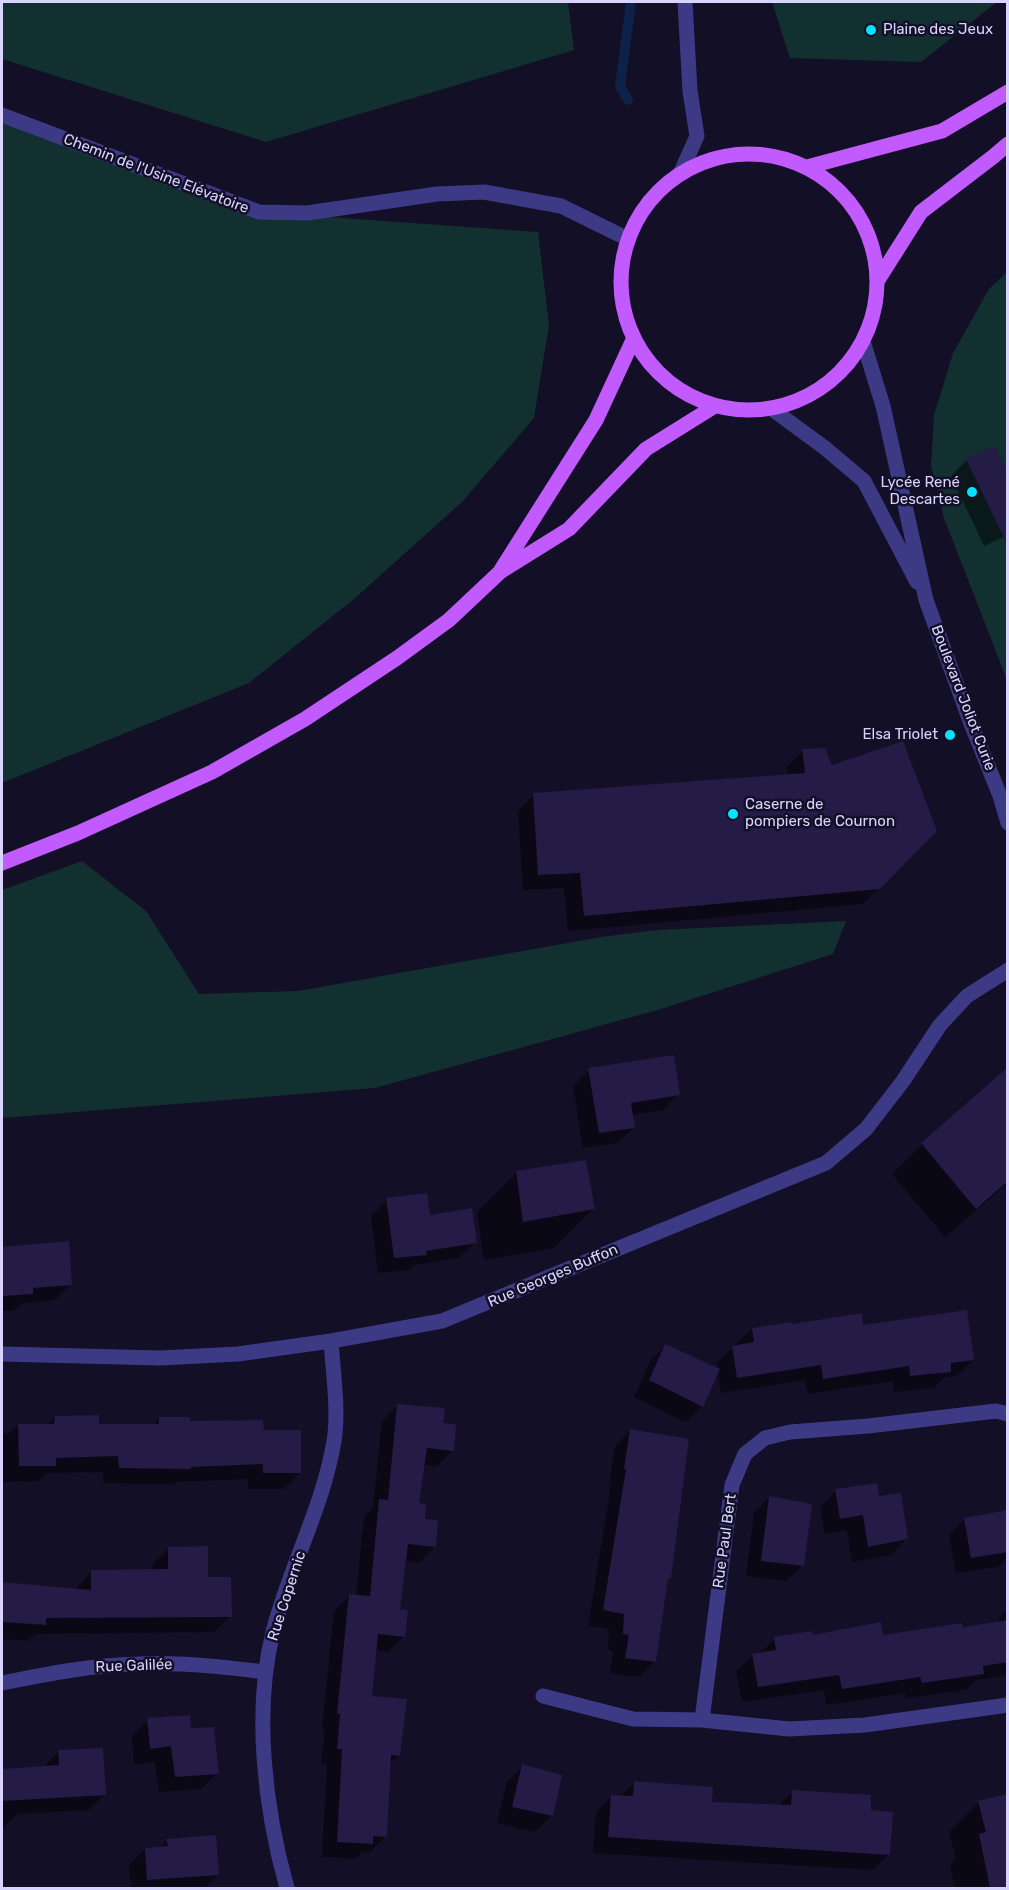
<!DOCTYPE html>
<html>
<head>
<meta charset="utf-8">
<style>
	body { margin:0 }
	#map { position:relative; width:1009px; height:1890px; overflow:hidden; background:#130f26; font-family:Rubik,sans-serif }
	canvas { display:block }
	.frame { position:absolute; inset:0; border:3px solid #d9d4ff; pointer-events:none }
</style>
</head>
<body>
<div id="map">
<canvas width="1009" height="1890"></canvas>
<div class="frame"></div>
</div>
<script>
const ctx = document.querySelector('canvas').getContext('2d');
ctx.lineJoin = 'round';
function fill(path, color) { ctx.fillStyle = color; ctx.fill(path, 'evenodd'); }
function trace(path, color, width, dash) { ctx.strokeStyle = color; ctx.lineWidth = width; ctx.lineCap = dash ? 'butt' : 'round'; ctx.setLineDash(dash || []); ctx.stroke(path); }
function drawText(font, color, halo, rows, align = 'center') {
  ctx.font = font + ' Rubik,sans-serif'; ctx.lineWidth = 5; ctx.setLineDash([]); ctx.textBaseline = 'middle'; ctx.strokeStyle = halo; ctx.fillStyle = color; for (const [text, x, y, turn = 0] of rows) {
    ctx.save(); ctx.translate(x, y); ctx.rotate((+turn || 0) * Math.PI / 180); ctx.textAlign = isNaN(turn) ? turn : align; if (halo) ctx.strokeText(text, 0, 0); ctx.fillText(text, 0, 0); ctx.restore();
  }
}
const green = new Path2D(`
	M 2,2 L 568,2 L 574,50 L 266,142 L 2,59 Z
	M 772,2 L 997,2 L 921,62 L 790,58 Z
	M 2,115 L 259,212 L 538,232 L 549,325 L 534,418 L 462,502 L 354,599 L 249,683 L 2,783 Z
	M 1007,272 L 1007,680 L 944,518 L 931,466 L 934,415 L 953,353 L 989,289 Z
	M 82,861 L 146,911 L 199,994 L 298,991 L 601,937 L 657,930 L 846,921 L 833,954 L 661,1009 L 375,1088 L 2,1118 L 2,890 Z`);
const shadow = new Path2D(`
	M 967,460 L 1008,535 L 984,546 L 951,476 Z
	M 803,751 L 936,830 L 863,904 L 568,931 L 564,888 L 523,890 L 518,811 L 534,795 L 788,776 L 787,767 Z
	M 1008,1069 L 1008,1183 L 945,1237 L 892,1174 L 922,1145 Z
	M 589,1070 L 679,1094 L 663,1110 L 631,1115 L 634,1127 L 618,1143 L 583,1148 L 573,1086 Z
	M 516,1173 L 593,1208 L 554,1248 L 484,1260 L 477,1212 Z
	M 387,1200 L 429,1216 L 475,1242 L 459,1258 L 414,1265 L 409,1270 L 378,1273 L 371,1216 Z
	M 67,1243 L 71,1284 L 55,1300 L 22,1303 L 15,1310 L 2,1311 L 2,1248 Z
	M 791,1326 L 862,1327 L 973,1360 L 957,1376 L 944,1377 L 934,1388 L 894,1392 L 893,1381 L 807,1394 L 805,1380 L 721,1393 L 717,1363 L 733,1347 L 752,1329 Z
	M 666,1345 L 702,1406 L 686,1422 L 634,1397 L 650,1361 Z
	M 398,1405 L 441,1424 L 453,1450 L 437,1466 L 423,1465 L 417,1504 L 434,1547 L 419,1563 L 404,1561 L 398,1610 L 404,1636 L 388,1652 L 375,1650 L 370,1697 L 399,1755 L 389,1765 L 386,1836 L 370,1852 L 363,1852 L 355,1859 L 322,1857 L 327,1765 L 321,1764 L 325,1730 L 322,1729 L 334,1611 L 350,1595 L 356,1596 L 364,1517 L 373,1507 L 382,1421 Z
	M 55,1417 L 97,1425 L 153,1425 L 159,1419 L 262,1432 L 300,1473 L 284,1489 L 248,1489 L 248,1479 L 175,1482 L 173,1484 L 103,1483 L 103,1472 L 47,1473 L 38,1481 L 2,1482 L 2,1434 L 10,1433 L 18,1425 L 47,1426 Z
	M 631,1430 L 655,1661 L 639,1677 L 610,1673 L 613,1651 L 608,1650 L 609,1629 L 588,1626 L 611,1485 L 609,1484 L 615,1446 Z
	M 836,1491 L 878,1498 L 906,1539 L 891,1555 L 852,1562 L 847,1530 L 825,1534 L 820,1507 Z
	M 769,1497 L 802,1566 L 786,1581 L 746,1576 L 754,1513 Z
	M 965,1519 L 1008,1521 L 1008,1557 L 998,1567 L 956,1573 L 949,1535 Z
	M 168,1549 L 207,1578 L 230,1616 L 214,1632 L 35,1634 L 28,1641 L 2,1639 L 2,1583 L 75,1590 L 91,1572 L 153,1571 L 152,1565 Z
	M 1008,1609 L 1008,1675 L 976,1680 L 966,1690 L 906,1698 L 905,1693 L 826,1705 L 824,1690 L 742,1702 L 736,1671 L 752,1656 L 759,1654 L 775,1639 L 882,1637 L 961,1628 L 999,1623 L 998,1618 Z
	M 148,1720 L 190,1730 L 217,1773 L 201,1789 L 159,1792 L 155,1762 L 134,1764 L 132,1736 Z
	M 59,1751 L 105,1794 L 89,1810 L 17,1814 L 2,1829 L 2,1770 L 43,1768 Z
	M 523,1766 L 561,1776 L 551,1816 L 535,1832 L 497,1823 L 507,1782 Z
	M 634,1783 L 711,1803 L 778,1806 L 792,1792 L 869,1812 L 889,1854 L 873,1870 L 593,1853 L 596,1813 L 611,1797 L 620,1797 Z
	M 1008,1795 L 1008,1888 L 955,1888 L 950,1865 L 956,1859 L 949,1832 L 979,1802 Z
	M 167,1840 L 218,1875 L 204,1888 L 131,1888 L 129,1865 L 145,1849 L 159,1848 Z`);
const stream = new Path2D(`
	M 628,100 L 620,86 L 631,2`);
const building = new Path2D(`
	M 995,446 L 1008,473 L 1008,546 L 966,459 Z
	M 903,741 L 937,831 L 880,889 L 584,916 L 580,873 L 538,875 L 533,793 L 805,773 L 802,749 L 825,748 L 832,765 Z
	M 674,1055 L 680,1095 L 631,1103 L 635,1128 L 599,1133 L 588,1068 Z
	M 1008,1067 L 1008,1181 L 976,1209 L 921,1143 Z
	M 586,1160 L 595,1209 L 523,1222 L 516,1171 Z
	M 427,1193 L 430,1215 L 472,1208 L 477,1243 L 426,1251 L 427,1255 L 394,1258 L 386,1198 Z
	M 69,1241 L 72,1285 L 33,1288 L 33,1294 L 2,1296 L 2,1247 Z
	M 967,1310 L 974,1360 L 951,1363 L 951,1372 L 910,1376 L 909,1366 L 823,1379 L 821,1365 L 737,1378 L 732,1346 L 754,1342 L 752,1328 L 792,1322 L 792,1324 L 862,1313 L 863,1325 Z
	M 665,1344 L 720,1369 L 703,1407 L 649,1380 Z
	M 397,1404 L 445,1408 L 443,1423 L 456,1424 L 454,1451 L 427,1448 L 419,1503 L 426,1504 L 425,1519 L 438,1520 L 436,1547 L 408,1544 L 400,1609 L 408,1610 L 405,1637 L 378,1634 L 372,1696 L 407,1699 L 400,1756 L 391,1755 L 387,1837 L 373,1836 L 373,1844 L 337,1842 L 342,1749 L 337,1749 L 340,1714 L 337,1713 L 349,1594 L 370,1596 L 379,1499 L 388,1500 Z
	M 99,1415 L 99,1424 L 159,1424 L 159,1417 L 190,1417 L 190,1421 L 263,1420 L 264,1430 L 301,1430 L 301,1473 L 263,1473 L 263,1464 L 191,1467 L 191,1469 L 119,1468 L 118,1456 L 56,1458 L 56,1466 L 19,1466 L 18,1424 L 54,1424 L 55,1416 Z
	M 630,1429 L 689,1439 L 671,1578 L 668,1578 L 656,1662 L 625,1658 L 629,1635 L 623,1634 L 624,1614 L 603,1610 L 626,1469 L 624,1469 Z
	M 877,1483 L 879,1496 L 901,1493 L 908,1539 L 868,1547 L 863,1515 L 840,1519 L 835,1489 Z
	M 769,1496 L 812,1504 L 804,1566 L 761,1561 Z
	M 1008,1510 L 1008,1552 L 971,1558 L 964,1518 Z
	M 208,1546 L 208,1577 L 231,1577 L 232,1617 L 46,1618 L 46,1625 L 2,1622 L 2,1582 L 91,1590 L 91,1570 L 168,1569 L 168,1547 Z
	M 1008,1620 L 1008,1662 L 983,1666 L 984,1674 L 922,1683 L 920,1677 L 842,1689 L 839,1675 L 758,1687 L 752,1654 L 776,1650 L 774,1637 L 812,1631 L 813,1635 L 881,1622 L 883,1635 L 962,1623 L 963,1627 Z
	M 190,1715 L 191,1728 L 214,1727 L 219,1774 L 175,1777 L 171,1746 L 150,1749 L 147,1718 Z
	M 103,1748 L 106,1795 L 2,1801 L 2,1769 L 59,1765 L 58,1750 Z
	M 522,1764 L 562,1775 L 553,1816 L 512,1807 Z
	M 634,1781 L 713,1787 L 712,1802 L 791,1805 L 792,1790 L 871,1795 L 871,1810 L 893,1812 L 890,1855 L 608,1837 L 611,1795 L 633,1796 Z
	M 1008,1794 L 1008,1888 L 990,1888 L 979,1834 L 986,1832 L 978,1801 Z
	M 216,1835 L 219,1875 L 147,1880 L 145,1848 L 168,1846 L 166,1839 Z`);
const minor = new Path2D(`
	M 2,115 L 259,212 L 307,213 L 437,194 L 484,192 L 561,206 L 628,239
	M 680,174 L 697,136 L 690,91 L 685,2
	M 863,341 L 883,406 L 926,600 L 970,721 L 1000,796 L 1008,823
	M 772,409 L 825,448 L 864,481 L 917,582
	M 2,1354 L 160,1358 L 238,1354 L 331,1341 L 442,1321 L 826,1163 L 866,1129 L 903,1081 L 940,1025 L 967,996 L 1008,970
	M 2,1683 C 47,1674 92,1665 138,1664 C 181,1662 224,1667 266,1672
	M 543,1696 L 633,1719 L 702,1720 L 789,1729 L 865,1725 L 1008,1705
	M 702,1720 L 732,1485 L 745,1454 L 765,1438 L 790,1432 L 868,1426 L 996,1411 L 1008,1414
	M 287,1888 C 265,1810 253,1712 273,1632 C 289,1568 323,1508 334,1441 C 339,1411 333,1372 331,1341`);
const major = new Path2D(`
	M621 282a128 128 0 1 1 256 0a128 128 0 1 1-256 0Z
	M 807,167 L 942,131 L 1008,92
	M 878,280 L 921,212 L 994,156 L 1008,144
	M 501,570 L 596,420 L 634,338
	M 2,863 L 78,833 L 212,772 L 305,719 L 397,658 L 449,620 L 500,572 L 569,529 L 646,449 L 715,406`);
const markers = [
	[871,30,6,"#00e5ff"],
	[972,492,6,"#00e5ff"],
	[950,735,6,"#00e5ff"],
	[733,814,6,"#00e5ff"]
];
const poiNames = [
	["Plaine des Jeux",883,30],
	["Lycée René",960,483,"right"],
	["Descartes",960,500,"right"],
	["Elsa Triolet",938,735,"right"],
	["Caserne de",745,805],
	["pompiers de Cournon",745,822]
];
const streetNames = [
	["Chemin de l'Usine Elévatoire",156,174,21],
	["Boulevard Joliot Curie",963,698,69],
	["Rue Georges Buffon",553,1276,-23],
	["Rue Paul Bert",725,1541,-82],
	["Rue Copernic",287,1596,-72],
	["Rue Galilée",134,1666,-2]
];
fill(green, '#12302f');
fill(shadow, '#0007');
trace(stream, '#0c2248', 10);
fill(building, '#241b47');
trace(minor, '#3d3a85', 15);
trace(major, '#c25bff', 15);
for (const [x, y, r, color] of markers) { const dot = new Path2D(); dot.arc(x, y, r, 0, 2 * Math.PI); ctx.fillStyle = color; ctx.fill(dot); trace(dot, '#130f26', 2); }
drawText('15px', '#d9d4ff', '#130f26', poiNames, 'left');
drawText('15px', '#d9d4ff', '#130f26', streetNames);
</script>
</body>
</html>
